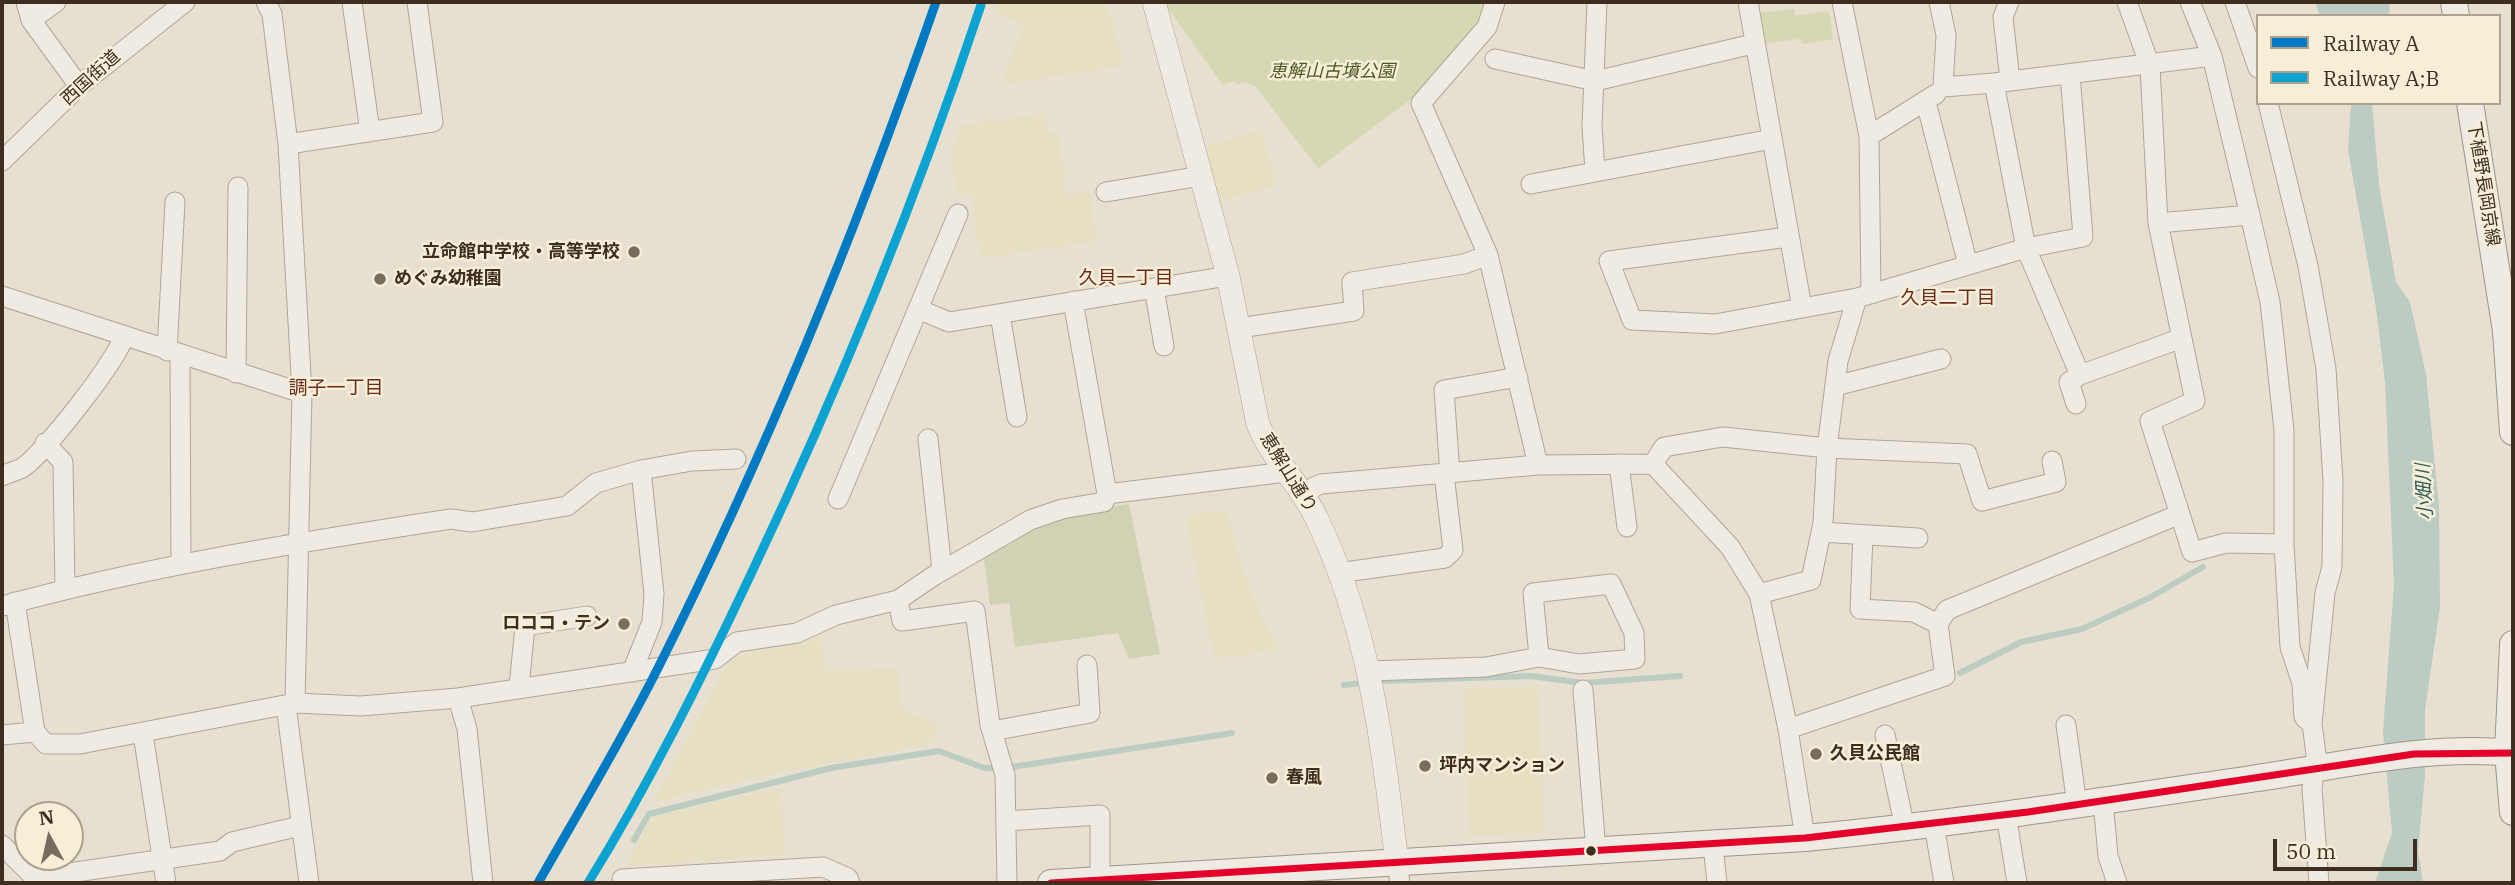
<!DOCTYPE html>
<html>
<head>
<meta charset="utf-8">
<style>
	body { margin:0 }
	#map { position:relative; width:2515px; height:885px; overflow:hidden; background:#e7e0d1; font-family:"IBM Plex Serif",serif }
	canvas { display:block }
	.frame { position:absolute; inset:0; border:4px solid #3d2e20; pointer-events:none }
	.legend { position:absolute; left:2256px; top:14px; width:245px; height:91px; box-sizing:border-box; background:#f7eed8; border:2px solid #ada18e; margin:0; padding:9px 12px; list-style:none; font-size:21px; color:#3d2e20 }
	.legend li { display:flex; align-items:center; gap:14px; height:35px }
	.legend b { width:35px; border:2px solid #ada18e }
	.north { position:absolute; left:14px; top:801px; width:70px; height:70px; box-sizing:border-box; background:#f7eed8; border:2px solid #ada18e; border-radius:50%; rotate:352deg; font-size:19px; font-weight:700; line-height:28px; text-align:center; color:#3d2e20 }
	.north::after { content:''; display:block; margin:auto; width:24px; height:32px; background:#786c5e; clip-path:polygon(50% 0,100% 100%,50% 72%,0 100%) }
	.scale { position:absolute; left:2273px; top:839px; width:144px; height:32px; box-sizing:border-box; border:4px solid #3d2e20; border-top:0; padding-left:9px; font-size:21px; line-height:24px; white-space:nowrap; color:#3d2e20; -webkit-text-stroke:5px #f7eed8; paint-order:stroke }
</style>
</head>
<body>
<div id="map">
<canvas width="2515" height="885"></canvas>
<div class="frame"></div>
<ul class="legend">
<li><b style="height:9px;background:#007ac2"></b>Railway A</li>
<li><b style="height:9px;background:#0ca2d2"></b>Railway A;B</li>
</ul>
<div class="north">N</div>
<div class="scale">50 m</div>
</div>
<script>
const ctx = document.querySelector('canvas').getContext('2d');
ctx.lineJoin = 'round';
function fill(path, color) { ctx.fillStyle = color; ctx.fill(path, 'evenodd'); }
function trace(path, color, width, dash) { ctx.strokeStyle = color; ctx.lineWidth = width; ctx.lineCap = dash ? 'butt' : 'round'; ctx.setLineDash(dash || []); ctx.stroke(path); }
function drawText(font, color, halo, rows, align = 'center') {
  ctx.font = font + ' "IBM Plex Serif","Noto Sans JP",serif'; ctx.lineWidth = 5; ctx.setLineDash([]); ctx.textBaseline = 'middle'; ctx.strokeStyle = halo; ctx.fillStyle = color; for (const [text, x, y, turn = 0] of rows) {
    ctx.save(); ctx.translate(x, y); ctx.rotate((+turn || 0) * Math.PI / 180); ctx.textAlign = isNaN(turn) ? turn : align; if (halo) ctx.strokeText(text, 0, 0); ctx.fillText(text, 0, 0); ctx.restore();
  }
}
const farmland = new Path2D(`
	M 997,2 L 1106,2 L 1124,66 L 1000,85 L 1024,24 L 993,12 Z
	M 1045,113 L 1047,134 L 1058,132 L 1066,195 L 1090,192 L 1096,242 L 980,258 L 972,194 L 957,195 L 951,155 L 960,125 Z
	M 1261,130 L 1276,186 L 1219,201 L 1204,146 Z
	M 1227,510 L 1238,557 L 1261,617 L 1280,649 L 1214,659 L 1186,516 Z
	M 821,635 L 824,670 L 898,669 L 902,711 L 941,725 L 927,744 L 759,777 L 653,802 L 727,664 L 745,653 L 801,643 Z
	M 1538,686 L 1544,833 L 1469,836 L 1463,690 Z
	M 781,787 L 784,855 L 626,866 L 652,817 Z`);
const green = new Path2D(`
	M 1163,2 L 1487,2 L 1483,25 L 1417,95 L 1318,168 L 1255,86 L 1245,82 L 1237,85 L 1235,81 L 1223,85 Z
	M 1794,9 L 1795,16 L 1829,11 L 1833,39 L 1802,44 L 1800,39 L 1761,44 L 1757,13 Z`);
const cemetery = new Path2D(`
	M 1129,504 L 1160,654 L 1129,659 L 1118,633 L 1015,647 L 1009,603 L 990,605 L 983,551 L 1066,513 Z`);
const water = new Path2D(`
	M 2315,2 L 2390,2 L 2389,16 L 2320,16 Z
	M 2351,103 L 2372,103 L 2379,185 L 2396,282 L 2410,302 L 2426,374 L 2439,507 L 2440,607 L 2425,710 L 2425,776 L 2418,850 L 2423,883 L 2375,883 L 2392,833 L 2383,732 L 2394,584 L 2385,382 L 2376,308 L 2348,150 Z`);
const stream = new Path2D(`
	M 1960,673 L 2021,642 L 2082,629 L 2151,597 L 2203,567
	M 1344,685 L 1381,681 L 1531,676 L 1583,683 L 1680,676
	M 1012,767 L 1232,733
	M 634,840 L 649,814 L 831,768 L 939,751 L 984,768 L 994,768`);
const minor = new Path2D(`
	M 26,2 L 31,20 L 79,86
	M 266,2 L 272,14 L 288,144 L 302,393
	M 352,2 L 370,132
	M 1495,2 L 1487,27 L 1421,103 L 1488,255 L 1538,465
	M 1748,2 L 1802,308
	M 1842,2 L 1869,136 L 1871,294
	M 2009,2 L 2003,17 L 2010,81
	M 2127,2 L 2150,66 L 2158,223
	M 2190,2 L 2212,56 L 2250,215
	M 2235,2 L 2258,68
	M 31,20 L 56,2
	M 1495,59 L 1595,81 L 1753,44
	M 2070,74 L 2083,237 L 2026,248 L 2080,375
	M 1994,83 L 2212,56
	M 1926,102 L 1968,265
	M 2268,103 L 2308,266 L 2326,369 L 2333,481 L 2332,567 L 2325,593 L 2312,724 L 2316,754 L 2312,789 L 2319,883
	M 1869,136 L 1936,94
	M 288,144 L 433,122 L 417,2
	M 2,161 L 79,86 L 185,2
	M 1595,172 L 1592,126 L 1597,2
	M 1531,184 L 1772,139
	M 1106,192 L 1201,176
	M 1788,237 L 1609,261 L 1632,320 L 1715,324 L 1857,298
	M 1154,288 L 1164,346
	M 2,296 L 302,393 L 295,703
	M 1073,301 L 1107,494
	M 918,309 L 949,322 L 1228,276
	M 1000,314 L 1017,417
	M 1239,328 L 1354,311 L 1352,282 L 1464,264 L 1488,255
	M 167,351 L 175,202
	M 180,356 L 181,564
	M 236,373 L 238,187
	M 1835,386 L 1941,359
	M 2076,404 L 2069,382 L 2080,375 L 2182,338
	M 928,439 L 942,570
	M 45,443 L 63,462 L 65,590
	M 1619,464 L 1627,527
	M 1653,464 L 1664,447 L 1723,437 L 1827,448 L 1838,361 L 1857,298 L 2026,248 L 1994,83 L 1943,87 L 1946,35 L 1939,2
	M 1653,464 L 1730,547 L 1759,594 L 1788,729 L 1805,838
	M 1450,474 L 1444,390 L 1518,377
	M 2,476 C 8,473 16,471 22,468 C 43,455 118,359 124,336
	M 1301,493 L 1321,484 L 1538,465 L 1653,464
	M 838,499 L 958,214
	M 1821,532 L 1918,538
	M 1863,535 L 1860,609 L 1914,612 L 1938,624
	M 2284,544 L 2226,543 L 2192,552 L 2150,421 L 2195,401 L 2158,223 L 2250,215 L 2270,302 L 2284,430 L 2284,544 L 2290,647 L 2302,683 L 2304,717 L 2312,724
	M 1338,573 L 1445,558 L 1453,550 L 1444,474
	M 1759,594 L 1811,580 L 1823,523 L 1827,448 L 1967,454 L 1982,501 L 2056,482 L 2052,461
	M 898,600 L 902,621 L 975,611 L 990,725 L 1005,775 L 1007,883
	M 15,602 L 35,732
	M 2,606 C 149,566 300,542 451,519 L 472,522 L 567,506 L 596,483 L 641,470 L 692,461 L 736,459
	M 1370,671 L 1486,667 L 1539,657 L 1579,664 L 1635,659 L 1634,633 L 1611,584 L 1533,593 L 1539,657
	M 632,672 L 652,622 L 654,594 L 641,470
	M 519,687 L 525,626 L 587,616
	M 1583,690 L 1596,851
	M 458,698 L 467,729 L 483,883
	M 286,705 L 309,883
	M 2066,725 L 2077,805
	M 1788,729 L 1945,676 L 1938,624 L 1947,610 L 2180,514
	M 992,731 L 1090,713 L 1087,665
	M 143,734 L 166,883
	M 2,735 L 35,732 L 46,744 L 80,744 L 295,703 L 361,706 L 458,698 L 715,659 L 737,642 L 797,633 L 836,615 L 898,600 L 935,575 L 1030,520 L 1062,509 L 1104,502 L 1107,494 L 1286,472
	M 1885,735 L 1905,828
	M 2103,801 L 2108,856 L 2117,883
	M 2006,814 L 2017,883
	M 1006,821 L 1100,815 L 1100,880
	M 1934,825 L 1944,883
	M 2,845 L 35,878 L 220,851 L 232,842 L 300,826
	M 1713,845 L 1717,883
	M 1397,862 L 1400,883
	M 622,879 L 823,867 L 848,878 L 850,883`);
const tertiary = new Path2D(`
	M 1154,2 L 1228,276 L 1258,424 C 1272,459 1301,485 1317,519 C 1370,630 1382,742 1397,862`);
const secondary = new Path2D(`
	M 2454,2 L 2456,16
	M 2470,103 L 2506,331 L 2513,432
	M 2513,644 L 2508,753 L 2513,812
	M 1051,883 L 1805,838 C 1954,824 2102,801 2251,779 C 2336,767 2426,744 2513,753`);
const bus1 = new Path2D(`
	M 1051,883 L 1805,838 L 2028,812 L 2414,754 L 2513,753`);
const rail1 = new Path2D(`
	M 538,883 C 579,811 622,740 659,666 C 767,451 857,229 936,2`);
const rail2 = new Path2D(`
	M 588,883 C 649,784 701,680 751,574 C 839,389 916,200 981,5`);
const markers = [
	[634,252,7,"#786c5e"],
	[380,279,7,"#786c5e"],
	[624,624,7,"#786c5e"],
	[1816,754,7,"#786c5e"],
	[1425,766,7,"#786c5e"],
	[1272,778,7,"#786c5e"],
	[1591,851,6,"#3d2e20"]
];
const parkNames = [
	["恵解山古墳公園",1332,72]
];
const streetNames = [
	["西国街道",91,78,-42],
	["下植野長岡京線",2483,184,81],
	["恵解山通り",1288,473,58]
];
const poiNames = [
	["立命館中学校・高等学校",620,252,"right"],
	["めぐみ幼稚園",394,279],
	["ロココ・テン",610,624,"right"],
	["久貝公民館",1830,754],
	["坪内マンション",1439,766],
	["春風",1286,778]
];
const neighbourhoodNames = [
	["久貝一丁目",1126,279],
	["久貝二丁目",1948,299],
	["調子一丁目",336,389]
];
const waterNames = [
	["小畑川",2425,492,-93]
];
fill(farmland, '#e6dfc2');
fill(green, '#d6d7b3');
fill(cemetery, '#d1d1b3');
fill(water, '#bcccc2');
trace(stream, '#bcccc2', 6);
trace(minor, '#ada599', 21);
trace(tertiary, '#ada599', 24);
trace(secondary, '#9c958a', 28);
trace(minor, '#efebe3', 19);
trace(tertiary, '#efebe3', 23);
trace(secondary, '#efebe3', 26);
trace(bus1, '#e4002b', 7);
trace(rail1, '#007ac2', 9);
trace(rail2, '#0ca2d2', 9);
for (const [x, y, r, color] of markers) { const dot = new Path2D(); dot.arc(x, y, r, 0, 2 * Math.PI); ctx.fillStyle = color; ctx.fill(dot); trace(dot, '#f7eed8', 2.5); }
drawText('italic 18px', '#4d5a26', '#f7eed8', parkNames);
drawText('18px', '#3d2e20', '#f7eed8', streetNames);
drawText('bold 18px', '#3d2e20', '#f7eed8', poiNames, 'left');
drawText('19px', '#6b2e1e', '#f7eed8', neighbourhoodNames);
drawText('italic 19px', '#2f5d5a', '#f7eed8', waterNames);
</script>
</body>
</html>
